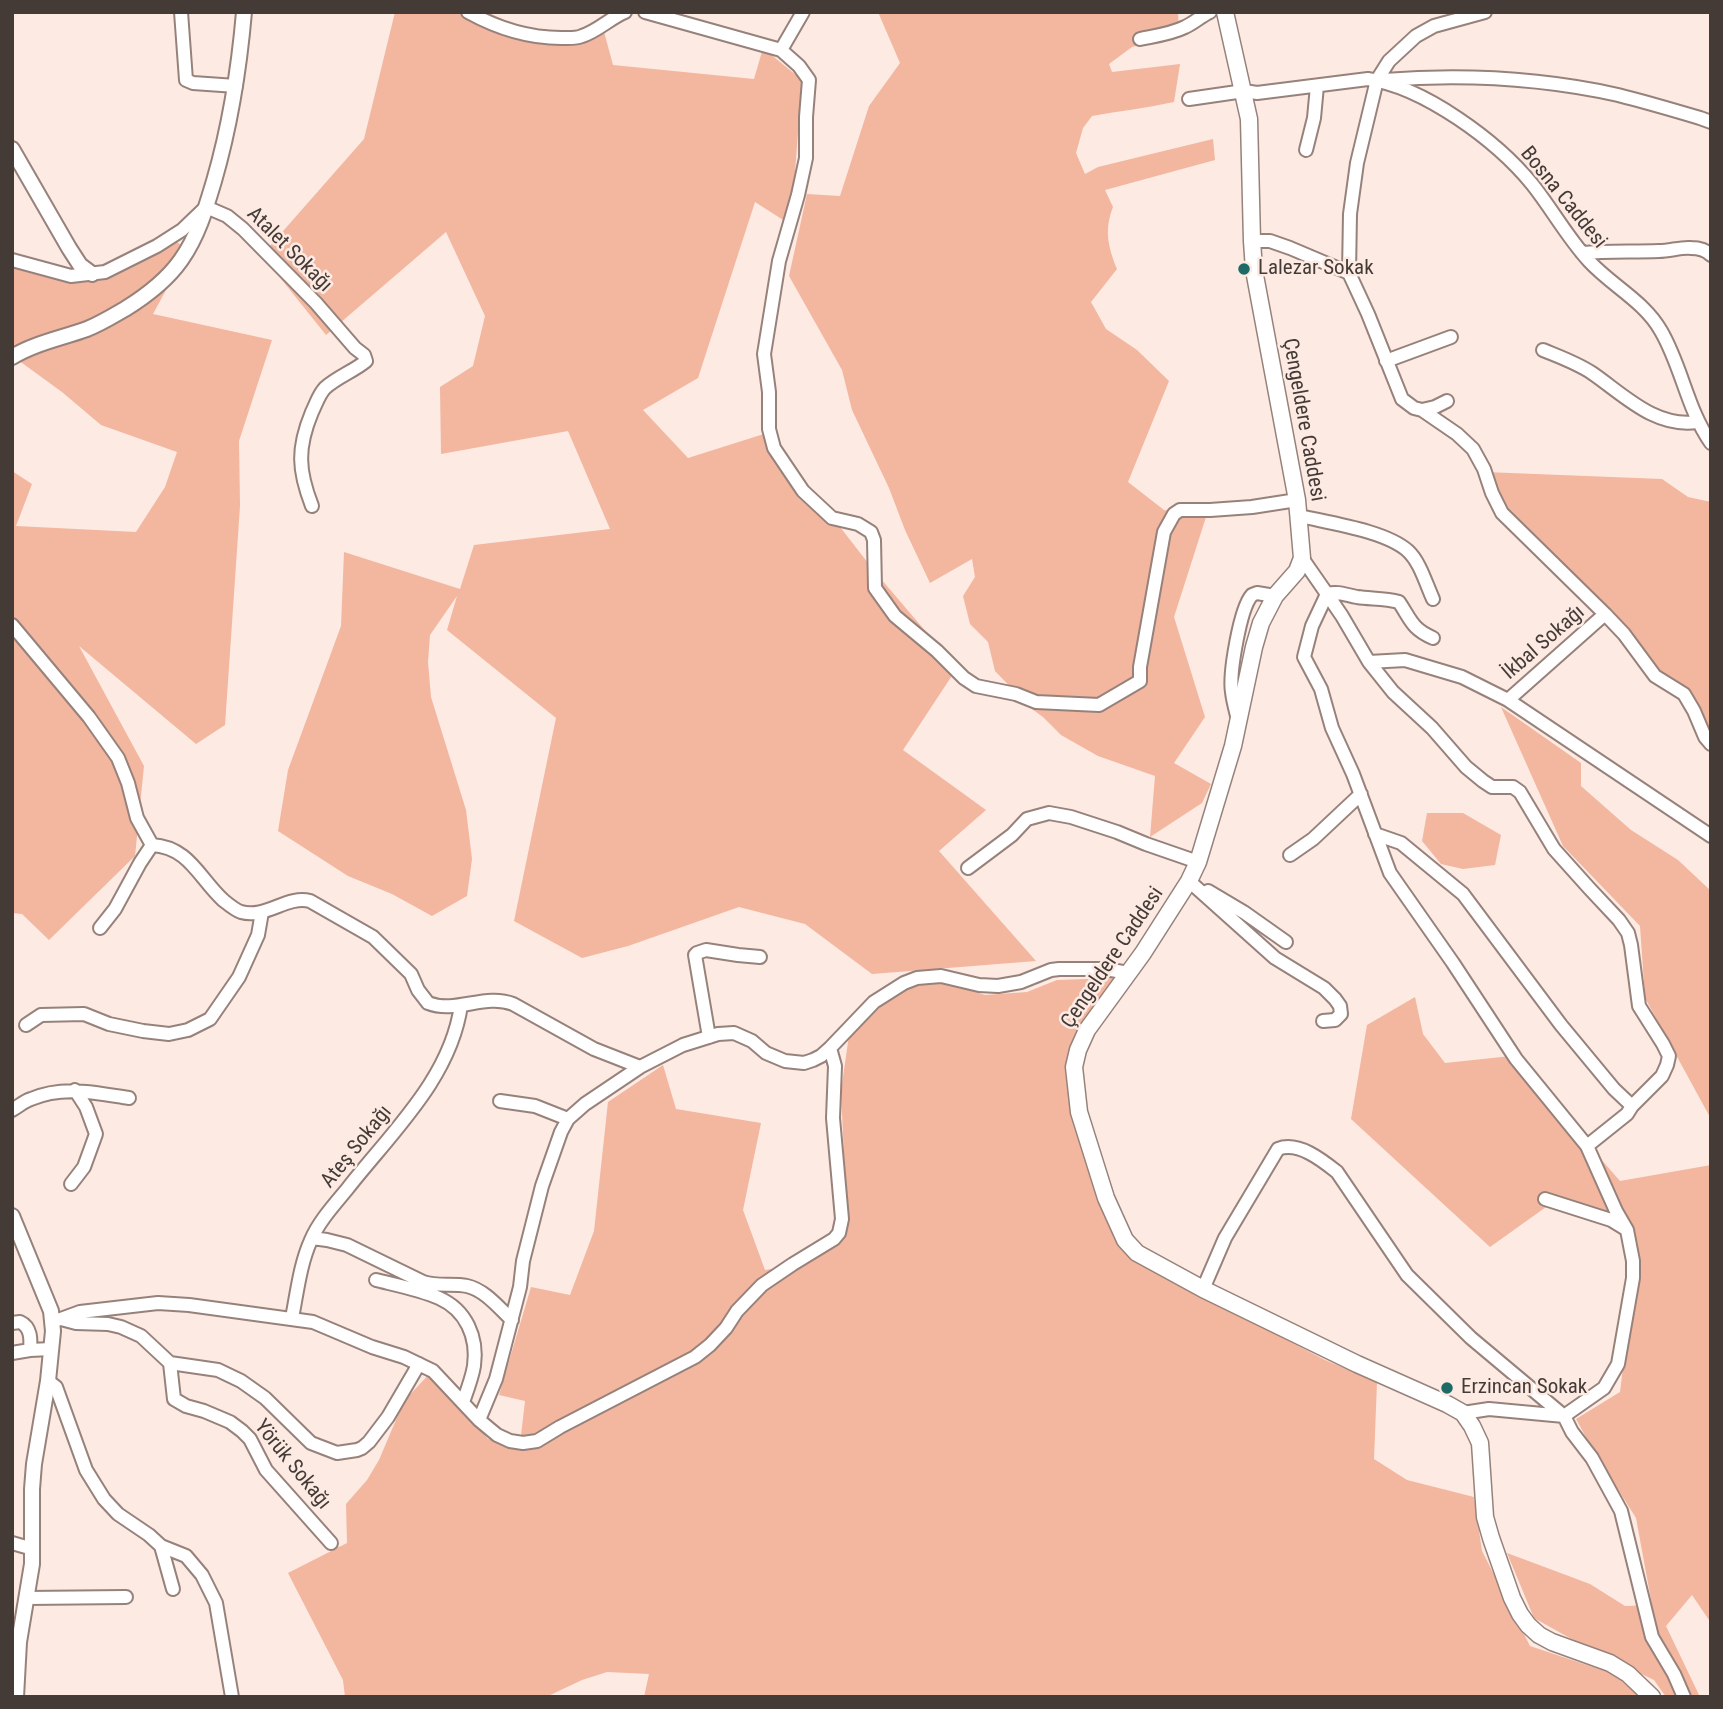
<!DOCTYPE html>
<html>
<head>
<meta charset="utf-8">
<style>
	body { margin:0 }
	#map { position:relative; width:1723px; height:1709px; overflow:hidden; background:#fceae3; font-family:"Roboto Condensed",sans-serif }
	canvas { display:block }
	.frame { position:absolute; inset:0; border:14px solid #443b37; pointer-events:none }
</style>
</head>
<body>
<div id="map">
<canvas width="1723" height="1709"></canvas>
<div class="frame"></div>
</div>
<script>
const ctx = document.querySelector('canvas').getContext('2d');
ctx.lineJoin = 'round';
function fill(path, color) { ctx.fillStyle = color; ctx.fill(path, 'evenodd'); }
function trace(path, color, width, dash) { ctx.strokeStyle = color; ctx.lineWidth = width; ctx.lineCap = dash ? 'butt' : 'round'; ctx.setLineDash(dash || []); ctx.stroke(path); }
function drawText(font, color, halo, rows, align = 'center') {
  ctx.font = font + ' "Roboto Condensed",sans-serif'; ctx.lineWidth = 5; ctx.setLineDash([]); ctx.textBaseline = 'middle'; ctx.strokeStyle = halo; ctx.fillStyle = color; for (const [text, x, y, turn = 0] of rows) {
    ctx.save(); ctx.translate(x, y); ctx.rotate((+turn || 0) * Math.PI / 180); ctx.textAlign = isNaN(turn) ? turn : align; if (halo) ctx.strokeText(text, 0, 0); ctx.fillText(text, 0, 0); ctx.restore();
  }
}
const green = new Path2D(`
	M 395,12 L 487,12 L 513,24 L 570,41 L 603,28 L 613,65 L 754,79 L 763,48 L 802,80 L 791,225 L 755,202 L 698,378 L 643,410 L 688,458 L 767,433 L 875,572 L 957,668 L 903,750 L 986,810 L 939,851 L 1036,961 L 872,974 L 805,924 L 739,907 L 628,946 L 582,958 L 514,921 L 556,718 L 447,630 L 457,596 L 430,635 L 428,662 L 431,697 L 466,810 L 472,859 L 467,896 L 432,916 L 392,894 L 348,876 L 278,831 L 288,770 L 341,626 L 344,552 L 460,589 L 474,545 L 610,529 L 568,431 L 441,454 L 440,387 L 473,366 L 485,316 L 446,232 L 326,335 L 262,255 L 364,139 Z
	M 878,12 L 1178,12 L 1179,33 L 1132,47 L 1109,64 L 1112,72 L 1180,64 L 1174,102 C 1147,108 1119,111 1092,116 L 1083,128 L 1076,153 L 1085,174 L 1098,167 L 1213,139 L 1215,160 L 1105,190 L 1113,207 C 1104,230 1108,247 1117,269 L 1091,302 L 1106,329 L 1137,350 L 1169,381 L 1128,482 L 1164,510 L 1206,517 L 1174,617 L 1205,717 L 1174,763 L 1211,784 L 1202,803 L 1150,837 L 1155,776 L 1098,756 L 1061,735 L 1043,717 L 1032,709 L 995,671 L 988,642 L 970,624 L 963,596 L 975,577 L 972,559 L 930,583 L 905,530 L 889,488 L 852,410 L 842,370 L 789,276 L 807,194 L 840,196 L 869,106 L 900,63 Z
	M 175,240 L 182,246 L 166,290 L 153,314 L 272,340 L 239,441 L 240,506 L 225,725 L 196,744 L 79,646 L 144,766 L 135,856 L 49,940 L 22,914 L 12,913 L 12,471 L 32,484 L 16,526 L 136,532 L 165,487 L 177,452 L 101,425 L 62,392 L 18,360 L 12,360 L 12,260 L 33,267 L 89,281 Z
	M 1485,472 L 1662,479 L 1688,497 L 1711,502 L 1711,737 L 1690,705 L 1507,515 Z
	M 1501,707 L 1581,763 L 1581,786 L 1631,830 L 1678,860 L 1711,891 L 1711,1119 L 1645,998 L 1640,926 L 1563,846 Z
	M 1427,813 L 1463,813 L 1501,835 L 1495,865 L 1463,869 L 1441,864 L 1422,841 Z
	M 1115,978 L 1086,1021 L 1072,1113 L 1098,1199 L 1118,1240 L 1199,1294 L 1325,1360 L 1377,1382 L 1374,1459 L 1407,1480 L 1474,1497 L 1482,1551 L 1530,1646 L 1614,1674 L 1640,1697 L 644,1697 L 649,1674 L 607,1672 L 582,1680 L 546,1697 L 345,1697 L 343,1680 L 288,1573 L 347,1543 L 346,1504 L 367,1480 L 379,1460 L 404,1401 L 433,1370 L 488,1439 L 520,1444 L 525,1401 L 499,1395 L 531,1287 L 570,1295 L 594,1231 L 608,1102 L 663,1065 L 676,1109 L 761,1123 L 743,1210 L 765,1270 L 792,1266 L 829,1246 L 846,1199 L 841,1091 L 849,1035 L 904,985 L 935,979 L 985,995 L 1027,992 L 1057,980 Z
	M 1415,997 L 1423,1034 L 1445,1063 L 1511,1056 L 1620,1181 L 1711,1165 L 1711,1623 L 1692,1595 L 1666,1626 L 1700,1697 L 1666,1697 L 1654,1680 L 1584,1646 L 1534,1618 L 1507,1553 L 1590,1584 L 1625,1606 L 1652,1605 L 1636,1518 L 1592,1448 L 1576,1419 L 1620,1392 L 1638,1244 L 1606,1212 L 1546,1207 L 1490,1247 L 1351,1119 L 1367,1025 Z`);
const minor = new Path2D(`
	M 181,12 L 186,80 L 193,83 L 236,86
	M 468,12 C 497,28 527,38 561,38 C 568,38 575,39 582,36 C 598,31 610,18 625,12
	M 645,12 L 781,50 L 799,66 L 809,80 L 806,117 L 806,158 L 798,195 L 779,261 L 764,354 L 769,392 L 769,429 L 774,448 L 803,491 L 832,518 L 858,524 L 871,532 L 874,540 L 875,588 L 895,616 L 937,651 L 964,678 L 976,686 L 1016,694 L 1036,702 L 1099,705 L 1140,681 L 1140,667 L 1164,532 L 1174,514 L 1180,510 L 1210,510 L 1252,507 L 1297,500
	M 1485,12 L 1434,26 L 1416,36 L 1389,61 L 1377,80 L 1357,163 L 1350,214 L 1349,273 L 1368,314 L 1402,399 L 1414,408 L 1422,410 L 1457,434 L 1473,449 L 1484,469 L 1492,493 L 1502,513 L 1605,614 L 1624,634 L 1655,676 L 1684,694 L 1694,711 L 1705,737 L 1711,744
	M 1140,39 C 1154,36 1171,34 1185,27 C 1194,23 1201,16 1210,12
	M 781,50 L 803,12
	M 1384,80 C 1462,74 1541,78 1618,95 C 1646,102 1673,110 1700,118 L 1711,122
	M 1189,99 L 1244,91 L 1257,93 L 1368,79 C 1424,87 1497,141 1532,184 C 1552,209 1567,237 1589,261 C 1612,286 1644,301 1661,331 C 1682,367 1687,409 1711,443
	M 1306,150 L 1314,118 L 1317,86
	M 1252,241 L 1270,241 L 1290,248 L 1349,273
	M 1582,253 C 1608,251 1633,252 1659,251 C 1670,251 1681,247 1691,248 C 1700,248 1706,250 1711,255
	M 12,260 L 71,276 L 105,272 L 157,246 L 182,230 L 206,207 L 227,216 L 243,229 L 316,303 L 355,348 L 364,355 L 366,361 C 354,371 337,377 325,388 C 319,394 316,404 312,412 C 297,448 298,470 312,506
	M 1543,350 C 1560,357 1577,363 1592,373 C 1624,395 1655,428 1697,422
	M 1386,361 L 1451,337
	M 1422,410 L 1435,407 L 1447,401
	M 1300,516 C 1330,523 1386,531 1408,551 C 1420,562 1426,584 1433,599
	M 1302,558 L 1327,594 L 1312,626 L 1304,657 L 1321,689 L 1332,728 L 1353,774 L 1390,873 L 1453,963 L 1516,1059 L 1587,1146 L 1616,1211 L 1627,1230 L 1633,1261 L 1633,1278 L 1618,1364 L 1604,1388 L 1564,1416 L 1489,1409 L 1463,1413
	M 12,625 L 89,717 L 118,758 L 128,783 L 137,818 L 152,845
	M 1433,638 C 1412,629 1411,620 1399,602 C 1385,598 1371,599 1357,597 C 1346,595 1338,591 1327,594 L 1342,616 L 1369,662 L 1405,660 L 1462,677 L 1508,700 L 1711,836
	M 1369,662 L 1393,692 L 1432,728 L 1466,767 L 1483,781 L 1492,787 L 1513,787 L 1520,792 L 1554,849 L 1589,888 L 1619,920 L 1628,933 L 1631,945 L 1639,1006 L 1663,1044 L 1669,1056 L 1667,1065 L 1662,1076 L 1632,1106 L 1627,1114 L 1587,1146
	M 1508,700 L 1605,614
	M 1238,720 C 1236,711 1233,702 1232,692 C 1229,674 1240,608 1252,595 L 1257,593 L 1275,596
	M 1375,834 L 1401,843 L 1463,894 L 1561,1025 L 1614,1089 L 1632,1106
	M 152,845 C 189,847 199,878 223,900 C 228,904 235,910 241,912 C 266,919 287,895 310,901 L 373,937 L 411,974 L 418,990 L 428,1003 C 456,1014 485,993 513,1004 L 594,1049 L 640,1067
	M 1290,855 L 1313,839 L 1361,794
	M 968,868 L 1012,835 L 1027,819 L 1049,813 L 1071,817 L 1117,832 L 1146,844 L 1198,862
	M 1189,881 L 1275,958 L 1324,988 L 1335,999 L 1340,1006 L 1341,1014 L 1335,1020 L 1323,1021
	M 1208,891 L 1245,913 L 1286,942
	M 100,928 L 115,909 L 140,863 L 152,845
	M 26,1025 L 41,1015 L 84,1014 L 109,1024 L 143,1031 L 169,1034 L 188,1030 L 210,1019 L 239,977 L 258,935 L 262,912
	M 709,1037 L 695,955 L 697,953 L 706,950 L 738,955 L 760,957
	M 500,1101 L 535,1106 L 568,1119
	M 12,1110 C 18,1107 24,1101 31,1099 C 63,1085 96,1093 129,1098
	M 71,1184 L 84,1167 L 96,1134 L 86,1107 L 75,1090
	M 1545,1199 L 1611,1220 L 1624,1228
	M 312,1238 L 327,1240 L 347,1245 L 423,1282 C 438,1287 452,1283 467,1286 C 485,1290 499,1308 512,1320
	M 376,1280 C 396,1285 421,1290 439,1298 C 466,1310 478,1337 474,1366 C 472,1378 467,1391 463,1402
	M 1203,1289 L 1225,1238 L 1278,1149 C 1298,1141 1322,1160 1337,1172 L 1407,1275 L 1471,1338 L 1564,1416 L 1572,1432 L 1592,1458 L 1621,1511 L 1652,1637 L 1674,1674 L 1684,1697
	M 292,1318 C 297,1293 300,1264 311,1240 C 319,1221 335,1204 348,1188 C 391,1133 451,1078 461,1005
	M 61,1319 L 76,1323 L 108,1324 L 121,1327 L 141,1336 L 170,1363 L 218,1370 L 241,1381 L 265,1398 L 311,1443 L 337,1453 L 357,1450 L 362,1448 L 369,1442 L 388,1417 L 419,1364
	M 53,1320 L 61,1319 L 80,1312 L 158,1303 L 189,1305 L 313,1322 L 372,1347 L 404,1357 L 433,1371 L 479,1420 L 497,1435 L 510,1441 L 523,1443 L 537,1441 L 560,1427 L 695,1357 L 710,1345 L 726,1328 L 737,1311 L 762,1285 L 793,1264 L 834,1239 L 839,1233 L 842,1219 L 833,1118 L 835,1066 L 830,1048
	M 12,1323 L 20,1322 C 31,1327 31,1339 30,1350
	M 12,1353 L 30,1350 L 51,1349
	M 170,1363 L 174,1399 L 186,1406 L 204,1411 L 230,1422 L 242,1431 L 250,1439 L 266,1470 L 331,1543
	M 48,1381 L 56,1387 L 86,1470 L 104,1499 L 118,1514 L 149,1535 L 161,1546 L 173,1589
	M 479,1420 L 496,1379 L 520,1287 L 523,1261 L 542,1186 L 561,1132 L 568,1119 L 585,1104 L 640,1067 L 683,1045 L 718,1034 L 734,1033 L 752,1041 L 766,1053 L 785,1061 L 804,1063 L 813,1060 L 821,1056 L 830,1048 L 874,1002 L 904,983 L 917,978 L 941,976 L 979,985 L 998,986 L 1021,982 L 1051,970 L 1059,969 L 1105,969 L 1129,973
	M 12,1543 L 33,1549
	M 161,1546 L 186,1556 L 202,1575 L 216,1603 L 232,1697
	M 27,1598 L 126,1597`);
const tertiary = new Path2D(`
	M 12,149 L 69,248 L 80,265 L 92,274
	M 12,357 C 35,343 62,338 87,329 C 100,324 113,316 125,309 C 146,296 167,280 181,260 C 198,236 206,208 214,181 C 230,126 239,70 244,12
	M 12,1216 L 51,1311 L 53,1331 L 48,1381 L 34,1464 L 32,1489 L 32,1564 L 19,1642 L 16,1697`);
const secondary = new Path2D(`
	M 1225,12 L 1249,119 L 1252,241 L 1254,270 L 1297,500 L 1302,558 L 1297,571 L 1275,596 L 1261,623 L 1254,647 L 1233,746 L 1198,862 L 1189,881 L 1143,953 L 1087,1030 L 1078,1050 L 1074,1067 L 1079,1112 L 1106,1198 L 1125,1240 L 1137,1253 L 1203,1289 L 1357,1364 L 1447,1404 L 1463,1413 L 1472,1426 L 1480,1443 L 1485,1517 L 1491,1538 L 1512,1598 L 1520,1614 L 1528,1625 L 1539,1635 L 1552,1642 L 1610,1663 L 1628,1674 L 1652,1697`);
const markers = [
	[1244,269,7,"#1e6a67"],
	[1447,1388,7,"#1e6a67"]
];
const streetNames = [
	["Bosna Caddesi",1563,198,51],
	["Atalet Sokağı",289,250,45],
	["Çengeldere Caddesi",1303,420,80],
	["İkbal Sokağı",1544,643,-41],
	["Çengeldere Caddesi",1113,958,-56],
	["Ateş Sokağı",357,1147,-51],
	["Yörük Sokağı",292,1465,51]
];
const poiNames = [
	["Lalezar Sokak",1258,269],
	["Erzincan Sokak",1461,1388]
];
fill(green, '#f3b69f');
trace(minor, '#97827b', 16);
trace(tertiary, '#97827b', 18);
trace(secondary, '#97827b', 19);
trace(minor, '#fff', 12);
trace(tertiary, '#fff', 14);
trace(secondary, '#fff', 16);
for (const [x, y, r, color] of markers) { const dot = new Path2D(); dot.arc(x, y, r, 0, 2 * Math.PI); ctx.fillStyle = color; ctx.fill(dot); trace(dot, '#fceae3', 2.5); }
drawText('21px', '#443b37', '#fceae3', streetNames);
drawText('21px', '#443b37', '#fceae3', poiNames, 'left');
</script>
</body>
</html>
